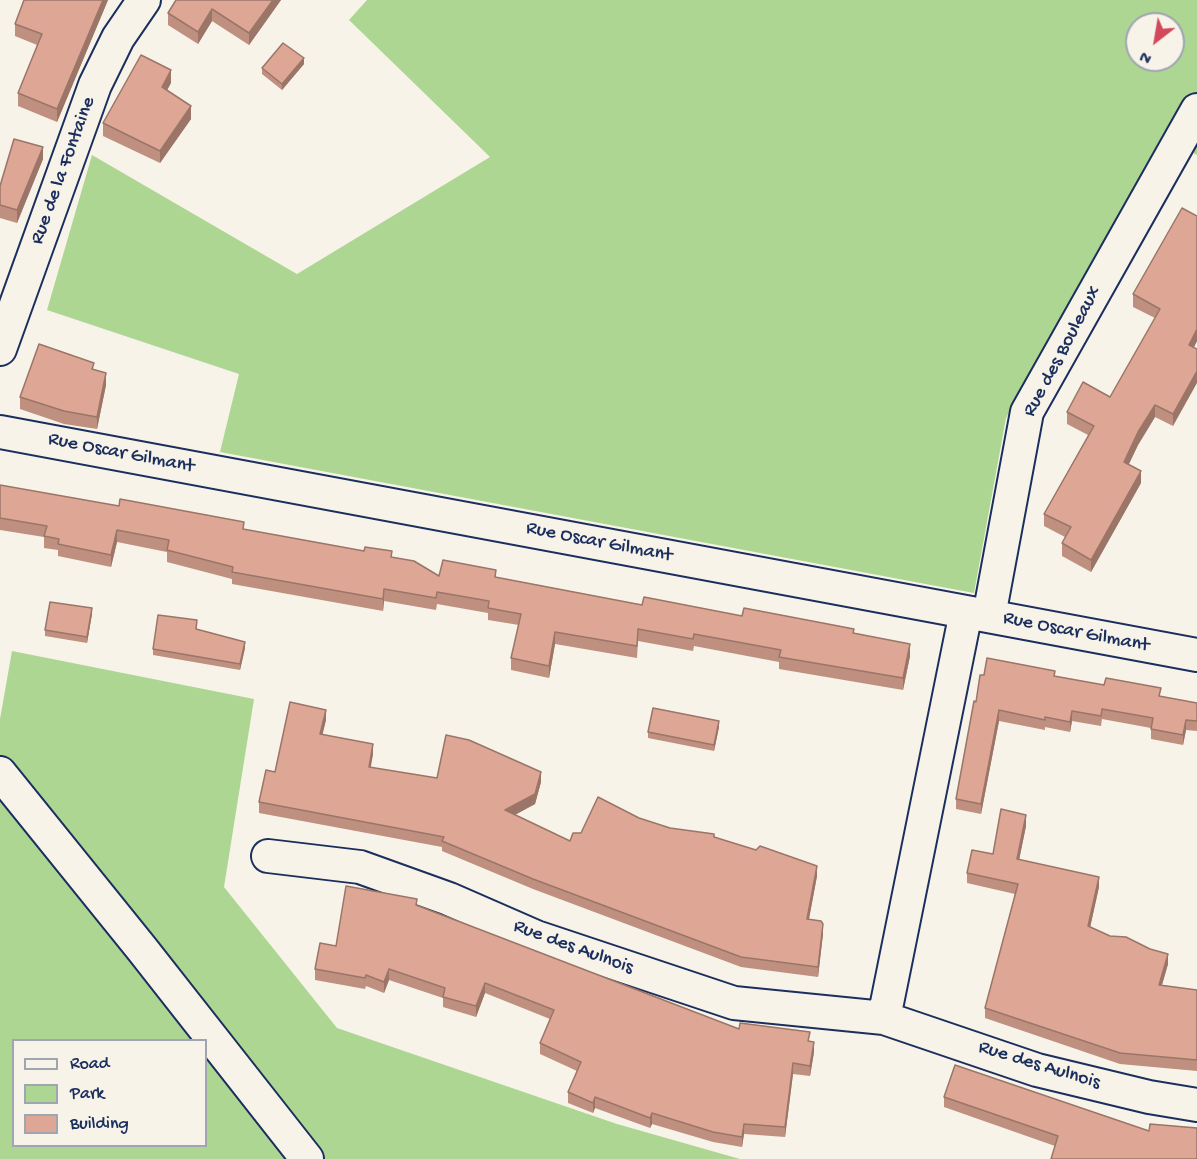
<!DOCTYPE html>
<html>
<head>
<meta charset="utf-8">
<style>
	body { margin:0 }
	#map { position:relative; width:1197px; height:1159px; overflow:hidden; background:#f7f3e8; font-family:"Gochi Hand",sans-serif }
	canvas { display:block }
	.legend { position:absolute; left:12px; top:1039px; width:195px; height:108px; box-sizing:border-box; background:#f7f3e8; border:2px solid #9fa5b1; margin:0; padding:8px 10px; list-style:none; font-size:18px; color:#1b2f5e }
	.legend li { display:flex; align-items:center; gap:12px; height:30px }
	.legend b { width:30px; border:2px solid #9fa5b1 }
	.north { position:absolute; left:1125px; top:12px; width:60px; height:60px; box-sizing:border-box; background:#f7f3e8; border:2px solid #9fa5b1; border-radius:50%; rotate:211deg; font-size:16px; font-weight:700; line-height:24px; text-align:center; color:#1b2f5e }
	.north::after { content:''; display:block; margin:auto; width:21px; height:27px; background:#d1495b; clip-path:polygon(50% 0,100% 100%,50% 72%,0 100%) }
</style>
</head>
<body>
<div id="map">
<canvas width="1197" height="1159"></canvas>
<ul class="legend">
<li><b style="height:8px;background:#f7f3e8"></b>Road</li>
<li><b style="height:16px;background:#aed693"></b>Park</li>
<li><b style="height:16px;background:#dea795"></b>Building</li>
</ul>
<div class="north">N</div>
</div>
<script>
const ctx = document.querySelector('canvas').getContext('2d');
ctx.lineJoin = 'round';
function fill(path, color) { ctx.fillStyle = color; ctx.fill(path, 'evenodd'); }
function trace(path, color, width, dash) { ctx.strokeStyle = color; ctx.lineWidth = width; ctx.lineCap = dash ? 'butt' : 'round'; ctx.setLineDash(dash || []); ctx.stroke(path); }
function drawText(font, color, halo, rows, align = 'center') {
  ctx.font = font + ' "Gochi Hand",sans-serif'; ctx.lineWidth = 4.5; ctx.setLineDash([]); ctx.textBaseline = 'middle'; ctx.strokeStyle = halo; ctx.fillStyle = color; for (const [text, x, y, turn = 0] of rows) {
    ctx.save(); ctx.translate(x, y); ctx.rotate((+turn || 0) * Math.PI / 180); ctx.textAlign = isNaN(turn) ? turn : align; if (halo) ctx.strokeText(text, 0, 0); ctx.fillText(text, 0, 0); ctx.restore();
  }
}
const green = new Path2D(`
	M 367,0 L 1197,0 L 1197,155 L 1165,137 L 1006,418 L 974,593 L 220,452 L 239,374 L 47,310 L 92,155 L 297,274 L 490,157 L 349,20 ZM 1137,24 L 1173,24 L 1173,60 L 1137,60 Z
	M 12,651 L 254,699 L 224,887 L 337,1028 L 617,1124 L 740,1159 L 313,1159 L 0,761 L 0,719 Z
	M 0,782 L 203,1040 L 14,1040 L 14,1146 L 206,1146 L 206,1044 L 296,1159 L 0,1159 Z`);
const minor = new Path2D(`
	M 0,349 L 95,85 L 118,38 L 144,0
	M 0,432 L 1197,655
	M 966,612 L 884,1018 L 1037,1070 L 1149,1097 L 1197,1105
	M 989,616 L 1027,412 L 1197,110
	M 0,773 L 142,949 L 307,1159
	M 268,856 L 360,867 L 449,899 L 536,937 L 734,1003 L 884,1018`);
const wall = new Path2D(`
	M 108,0 L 57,122 L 18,106 L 18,93 L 37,45 L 15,36 L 15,24 Z
	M 176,0 L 281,0 L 249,45 L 212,21 L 198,44 L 168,25 L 168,13 Z
	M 304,64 L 282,90 L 262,74 L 262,68 Z
	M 171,83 L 167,90 L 191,119 L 160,163 L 103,136 L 103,123 Z
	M 43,159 L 17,223 L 0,218 L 0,186 Z
	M 1197,216 L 1197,341 L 1194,347 L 1173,426 L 1155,417 L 1138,445 L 1129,464 L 1141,483 L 1091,572 L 1062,556 L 1062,543 L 1065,537 L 1044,526 L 1044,514 L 1088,435 L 1067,424 L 1067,412 L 1110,397 L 1155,318 L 1133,307 L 1133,294 Z
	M 94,369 L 106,385 L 97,429 L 64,424 L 20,409 L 20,397 Z
	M 0,485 L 392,557 L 439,576 L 496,577 L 642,605 L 742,616 L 854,633 L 910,656 L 903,690 L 779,669 L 779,662 L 694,646 L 693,651 L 638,641 L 637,658 L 555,644 L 549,678 L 511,670 L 511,658 L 519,625 L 488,620 L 488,613 L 437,604 L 436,610 L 384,601 L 383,611 L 232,584 L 232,579 L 167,562 L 167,552 L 117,542 L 111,567 L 58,556 L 58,550 L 44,548 L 44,537 L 0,530 Z
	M 92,614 L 87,643 L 45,636 L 45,630 Z
	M 197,626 L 197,630 L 245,648 L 240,670 L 153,655 L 153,649 Z
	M 1055,676 L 1197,703 L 1197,731 L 1186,730 L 1183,745 L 1151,739 L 1151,728 L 1102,719 L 1101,726 L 1072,721 L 1070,732 L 1045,727 L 1045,730 L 999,721 L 981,814 L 956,809 L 956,799 L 976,702 Z
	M 326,720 L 322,735 L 373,754 L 370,768 L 437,778 L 541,782 L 535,804 L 515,815 L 570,841 L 581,833 L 639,818 L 670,828 L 714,837 L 817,876 L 809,919 L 823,934 L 818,977 L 741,967 L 533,889 L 442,851 L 442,847 L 259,813 L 259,802 L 275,772 Z
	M 719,727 L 714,751 L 648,738 L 648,732 Z
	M 1026,826 L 1019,860 L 1099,887 L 1090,927 L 1168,964 L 1162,985 L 1197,990 L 1197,1071 L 1120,1064 L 985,1018 L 985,1008 L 1015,894 L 967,883 L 967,873 L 993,854 Z
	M 417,906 L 739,1029 L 810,1041 L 814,1052 L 810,1076 L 793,1074 L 785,1137 L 744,1134 L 742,1147 L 713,1142 L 652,1124 L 650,1128 L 595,1108 L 593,1113 L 568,1103 L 568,1092 L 577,1071 L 540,1054 L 540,1043 L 550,1019 L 485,993 L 476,1017 L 443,1007 L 443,998 L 389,980 L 384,993 L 366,986 L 365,989 L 315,980 L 315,969 L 336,946 Z
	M 944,1097 L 1149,1131 L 1055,1146 L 944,1107 Z`);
const shadedWall = new Path2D(`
	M 103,0 L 108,0 L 57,122 L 57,109 Z
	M 273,0 L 281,0 L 249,45 L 249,33 Z
	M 212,9 L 212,21 L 198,44 L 198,32 Z
	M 304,58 L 304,64 L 282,90 L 282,84 Z
	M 171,70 L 171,83 L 162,99 L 162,87 Z
	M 191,106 L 191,119 L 160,163 L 160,151 Z
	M 43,147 L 43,159 L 17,223 L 17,210 Z
	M 1197,329 L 1197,341 L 1189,357 L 1189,345 Z
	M 1197,371 L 1197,383 L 1173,426 L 1173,414 Z
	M 106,373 L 106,385 L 97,429 L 97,417 Z
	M 1155,405 L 1155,417 L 1138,445 L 1124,474 L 1124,462 L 1138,432 Z
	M 1141,471 L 1141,483 L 1091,572 L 1091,560 Z
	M 117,530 L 117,542 L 111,567 L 111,555 Z
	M 384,589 L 384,601 L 383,611 L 383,599 Z
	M 92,608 L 92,614 L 87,643 L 87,637 Z
	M 555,632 L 555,644 L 549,678 L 549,666 Z
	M 245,642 L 245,648 L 240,670 L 240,664 Z
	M 910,644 L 910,656 L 903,690 L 903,678 Z
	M 326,710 L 326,720 L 320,745 L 320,734 Z
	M 999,710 L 999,721 L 981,814 L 981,804 Z
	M 1072,711 L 1072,721 L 1070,732 L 1070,722 Z
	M 1186,720 L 1186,730 L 1183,745 L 1183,735 Z
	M 719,721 L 719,727 L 714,751 L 714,745 Z
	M 373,744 L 373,754 L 369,778 L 369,767 Z
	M 541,772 L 541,782 L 535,804 L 505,820 L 505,810 Z
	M 1026,815 L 1026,826 L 1017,870 L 1017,859 Z
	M 817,866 L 817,876 L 807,929 L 807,919 Z
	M 1099,877 L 1099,887 L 1088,937 L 1088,926 Z
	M 823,924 L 823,934 L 818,977 L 818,967 Z
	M 1168,954 L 1168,964 L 1159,995 L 1159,985 Z
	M 389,969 L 389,980 L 384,993 L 384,982 Z
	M 485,983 L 485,993 L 476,1017 L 476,1006 Z
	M 814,1042 L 814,1052 L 810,1076 L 810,1066 Z
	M 793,1063 L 793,1074 L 785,1137 L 785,1127 Z
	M 595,1097 L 595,1108 L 593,1113 L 593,1103 Z
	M 652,1113 L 652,1124 L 650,1128 L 650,1118 Z
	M 744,1124 L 744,1134 L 742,1147 L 742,1137 Z`);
const building = new Path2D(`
	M 24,0 L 103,0 L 57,109 L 18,93 L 42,34 L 15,24 Z
	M 176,0 L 273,0 L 249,33 L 212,9 L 198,32 L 168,13 Z
	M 283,43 L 304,58 L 282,84 L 262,68 Z
	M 141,55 L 171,70 L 162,87 L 191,106 L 160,151 L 103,123 Z
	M 14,139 L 43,147 L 17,210 L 0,205 L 0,186 Z
	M 1182,208 L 1197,216 L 1197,329 L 1189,345 L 1197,349 L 1197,371 L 1173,414 L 1155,405 L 1138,432 L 1124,462 L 1141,471 L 1091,560 L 1062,543 L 1071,527 L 1044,514 L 1094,426 L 1067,412 L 1083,382 L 1110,397 L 1160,309 L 1133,294 Z
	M 39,344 L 94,363 L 92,369 L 106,373 L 97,417 L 64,411 L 20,397 Z
	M 0,485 L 119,506 L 120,499 L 244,522 L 243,529 L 364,551 L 365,547 L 392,551 L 391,557 L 414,561 L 439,576 L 443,560 L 496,570 L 495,577 L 642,605 L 644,597 L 742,616 L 744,608 L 854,629 L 853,633 L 910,644 L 903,678 L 779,657 L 781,650 L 694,634 L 693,639 L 638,629 L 637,646 L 555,632 L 549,666 L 511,658 L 521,614 L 488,608 L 489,601 L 437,592 L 436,598 L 384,589 L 383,599 L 232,572 L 233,567 L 167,550 L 169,540 L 117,530 L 111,555 L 58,544 L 59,539 L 44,536 L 47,526 L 0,518 Z
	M 50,602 L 92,608 L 87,637 L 45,630 Z
	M 158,615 L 197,620 L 196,629 L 245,642 L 240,664 L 153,649 Z
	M 987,658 L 1055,671 L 1054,676 L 1104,685 L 1106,678 L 1161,688 L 1159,696 L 1197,703 L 1197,721 L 1186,720 L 1183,735 L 1151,729 L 1153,718 L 1102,709 L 1101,716 L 1072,711 L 1070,722 L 1045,717 L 1045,720 L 999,710 L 981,804 L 956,799 L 974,701 L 976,702 L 980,675 L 984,675 Z
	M 290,702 L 326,710 L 320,734 L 373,744 L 369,767 L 437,778 L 446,735 L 469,740 L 541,772 L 535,794 L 505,810 L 570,841 L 573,833 L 581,833 L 598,797 L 639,818 L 670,828 L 714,834 L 714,837 L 756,850 L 760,846 L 817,866 L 807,919 L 821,921 L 823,924 L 818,967 L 741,957 L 533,879 L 442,841 L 444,837 L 259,802 L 266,770 L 275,772 Z
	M 653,708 L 719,721 L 714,745 L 648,732 Z
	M 1001,809 L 1026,815 L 1017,859 L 1099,877 L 1088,926 L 1110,936 L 1126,937 L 1150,949 L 1168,954 L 1159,985 L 1197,990 L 1197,1060 L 1120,1053 L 985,1008 L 1018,884 L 967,873 L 972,850 L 993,854 Z
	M 346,886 L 417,899 L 416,905 L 739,1029 L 740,1023 L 810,1032 L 808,1041 L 814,1042 L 810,1066 L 793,1063 L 785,1127 L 744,1124 L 742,1137 L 713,1132 L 652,1113 L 650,1118 L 595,1097 L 593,1103 L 568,1092 L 581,1062 L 540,1043 L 554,1010 L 485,983 L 476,1006 L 443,997 L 445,988 L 389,969 L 384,982 L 366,975 L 365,978 L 315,969 L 320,943 L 336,946 Z
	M 955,1065 L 1149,1131 L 1150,1124 L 1197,1128 L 1197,1159 L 1051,1159 L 1058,1136 L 944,1097 Z`);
const streetNames = [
	["Rue de la Fontaine",64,171,-70],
	["Rue des Bouleaux",1063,352,-62],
	["Rue Oscar Gilmant",121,454,11],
	["Rue Oscar Gilmant",599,543,11],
	["Rue Oscar Gilmant",1076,633,11],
	["Rue des Aulnois",573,948,20],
	["Rue des Aulnois",1039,1066,17]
];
fill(green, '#aed693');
trace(minor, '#1b2f5e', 36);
trace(minor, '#f7f3e8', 32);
fill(wall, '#bf9080');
fill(shadedWall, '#9b7568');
fill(building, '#dea795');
trace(building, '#9b7568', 1.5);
drawText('20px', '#1b2f5e', '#f7f3e8', streetNames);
</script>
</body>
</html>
